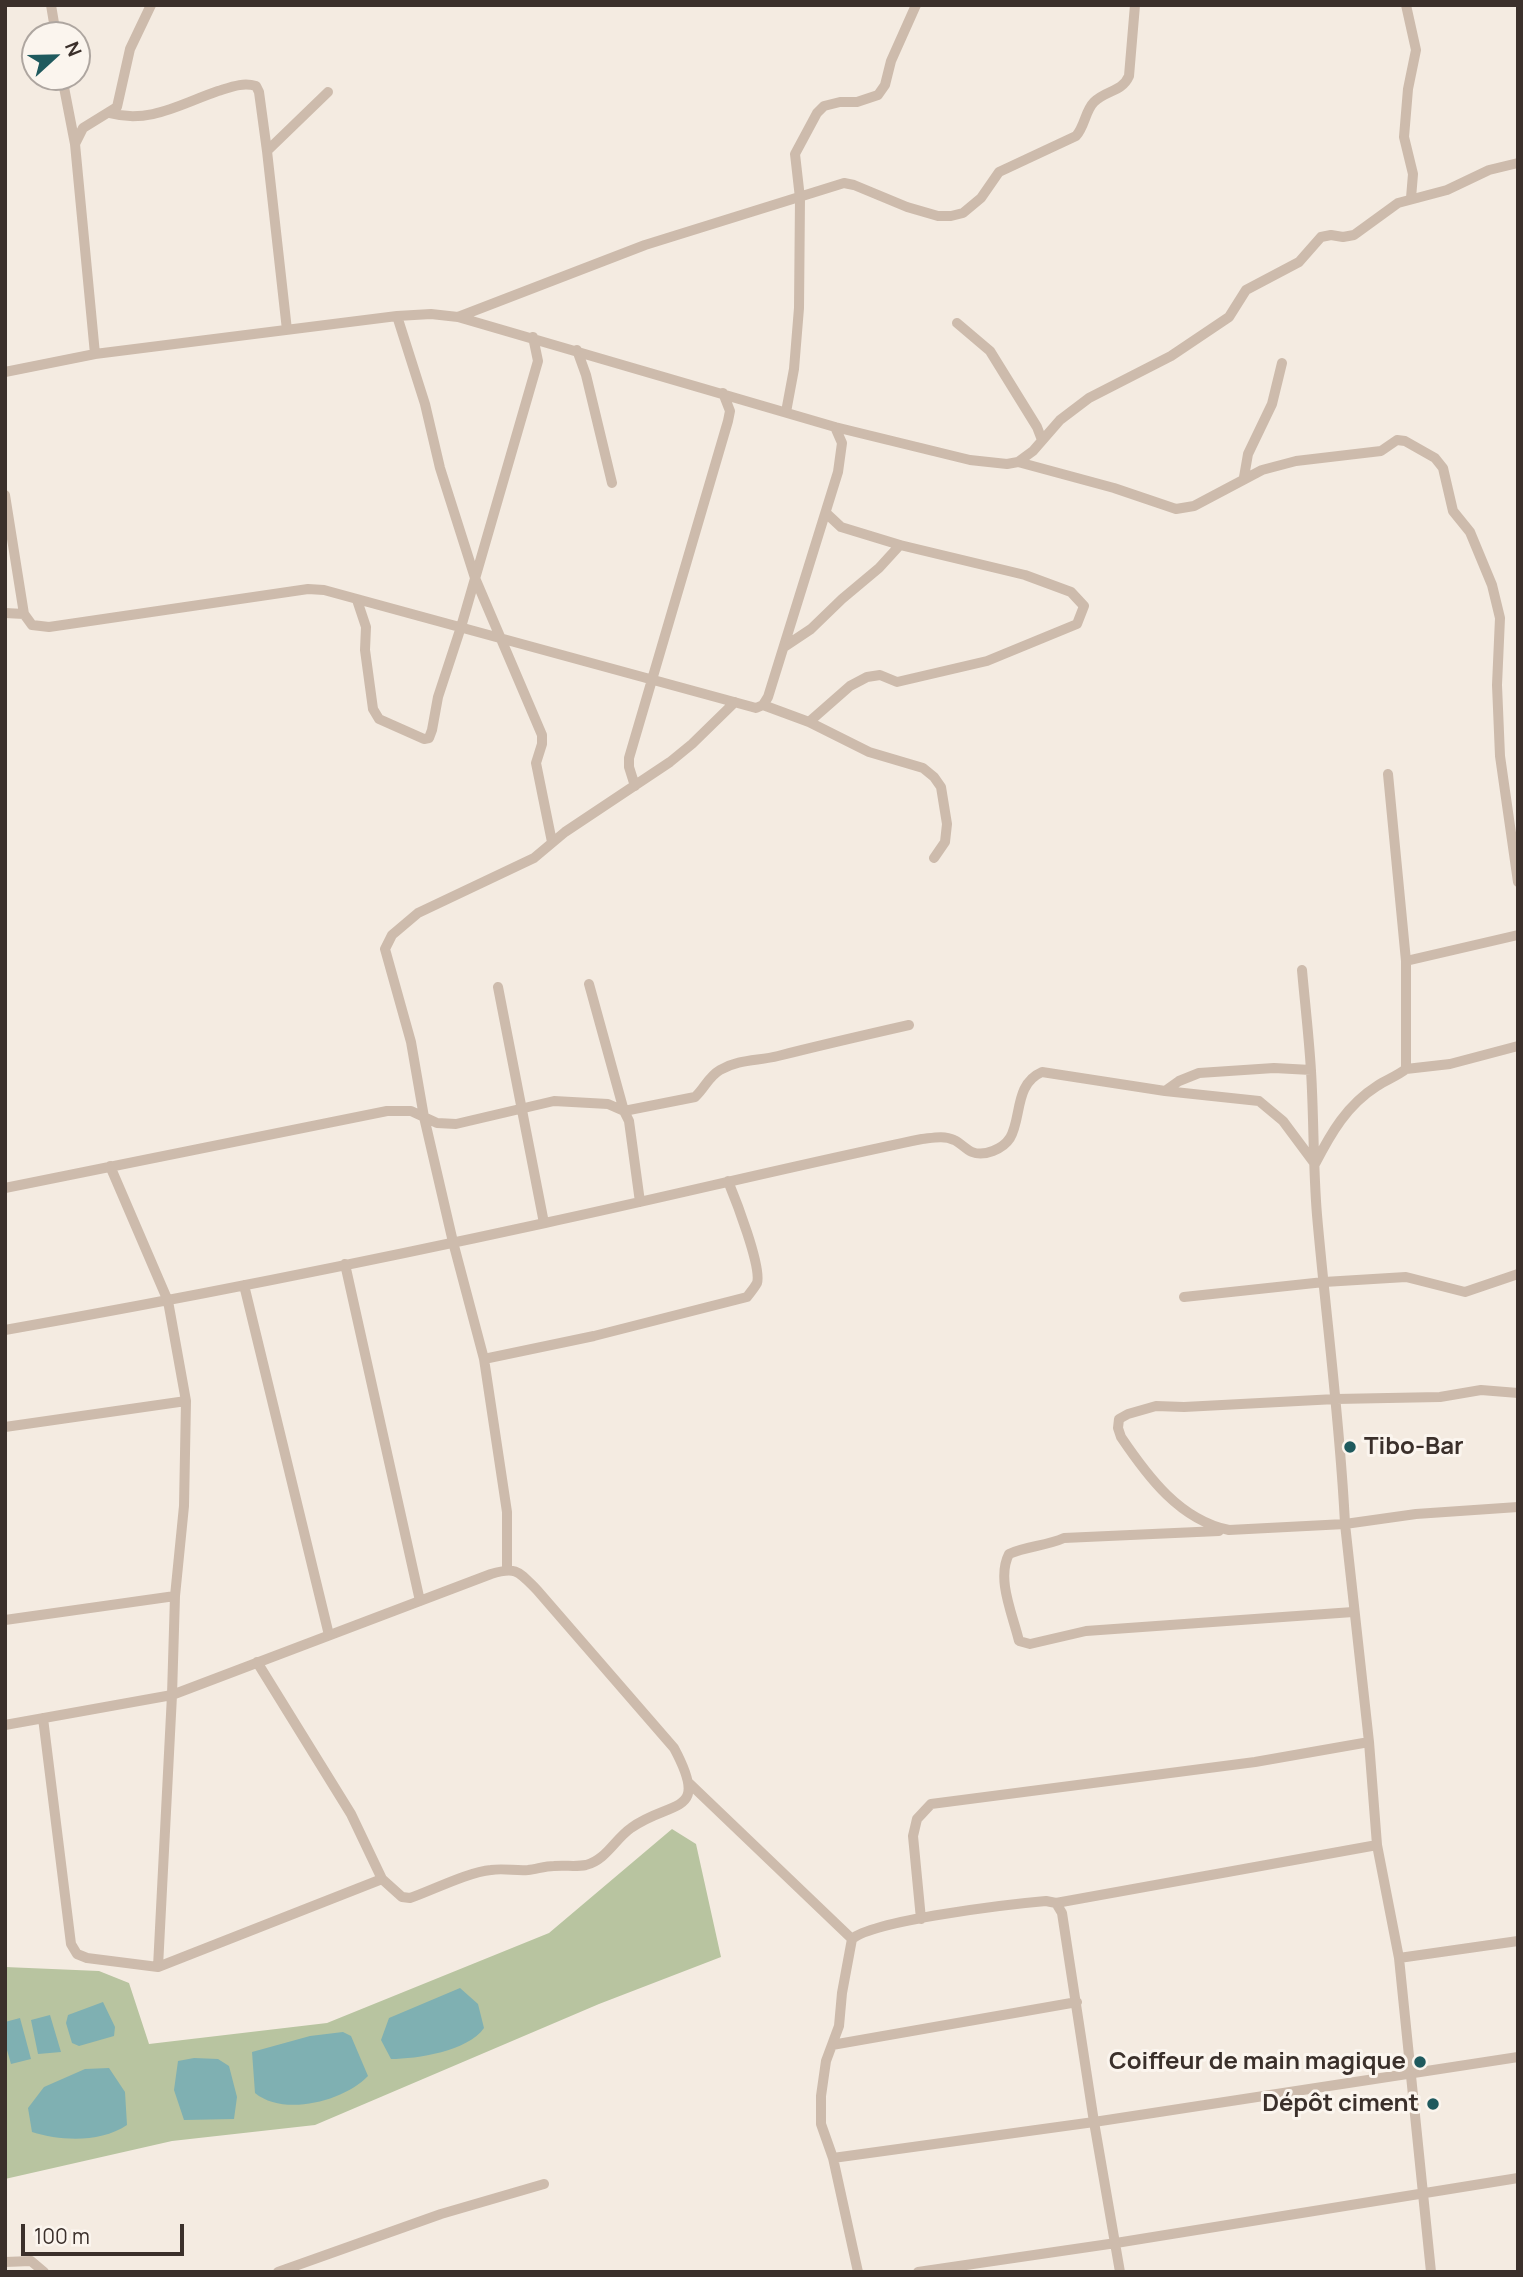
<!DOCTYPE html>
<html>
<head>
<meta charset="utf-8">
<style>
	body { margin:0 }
	#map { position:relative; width:1523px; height:2277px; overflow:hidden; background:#f4ebe1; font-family:Manrope,sans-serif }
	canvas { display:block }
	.frame { position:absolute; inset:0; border:7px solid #3b302b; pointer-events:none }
	.north { position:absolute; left:21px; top:21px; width:70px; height:70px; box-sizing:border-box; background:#fbf5ee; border:2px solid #aea6a0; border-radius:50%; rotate:68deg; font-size:19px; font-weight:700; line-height:28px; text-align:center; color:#3b302b }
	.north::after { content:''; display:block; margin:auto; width:24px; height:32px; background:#1f5a5e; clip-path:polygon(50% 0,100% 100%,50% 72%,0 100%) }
	.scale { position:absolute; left:21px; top:2224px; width:163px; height:32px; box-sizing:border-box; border:4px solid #3b302b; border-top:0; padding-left:9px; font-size:21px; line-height:24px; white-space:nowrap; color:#3b302b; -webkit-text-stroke:5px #fbf5ee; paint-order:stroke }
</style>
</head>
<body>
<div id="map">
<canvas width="1523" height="2277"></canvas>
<div class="frame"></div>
<div class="north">N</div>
<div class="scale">100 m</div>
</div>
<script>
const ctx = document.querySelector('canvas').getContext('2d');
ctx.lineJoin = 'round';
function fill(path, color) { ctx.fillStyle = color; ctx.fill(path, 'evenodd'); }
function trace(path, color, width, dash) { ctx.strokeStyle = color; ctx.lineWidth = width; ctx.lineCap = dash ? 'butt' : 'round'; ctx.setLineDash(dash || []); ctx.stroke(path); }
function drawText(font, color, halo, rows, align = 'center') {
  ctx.font = font + ' Manrope,sans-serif'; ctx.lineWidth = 6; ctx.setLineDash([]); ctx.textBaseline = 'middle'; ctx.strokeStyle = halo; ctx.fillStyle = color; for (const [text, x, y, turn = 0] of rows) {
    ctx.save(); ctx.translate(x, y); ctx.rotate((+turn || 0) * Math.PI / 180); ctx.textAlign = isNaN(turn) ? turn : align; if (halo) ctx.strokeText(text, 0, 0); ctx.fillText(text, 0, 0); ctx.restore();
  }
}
const green = new Path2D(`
	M 672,1829 L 696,1844 L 721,1957 L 599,2004 L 315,2125 L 172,2141 L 5,2179 L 5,1967 L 99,1971 L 129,1983 L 149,2044 L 327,2023 L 549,1933 Z`);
const water = new Path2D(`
	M 460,1988 L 478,2004 L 484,2028 C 468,2051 417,2059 391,2059 L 381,2040 L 389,2018 Z
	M 103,2002 L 115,2027 L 114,2036 L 79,2046 L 72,2043 L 66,2023 L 68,2015 Z
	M 50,2015 L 61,2052 L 38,2054 L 31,2020 Z
	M 20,2018 L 31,2059 L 11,2064 L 5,2043 L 5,2022 Z
	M 343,2032 L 351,2036 L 368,2076 C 344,2101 284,2117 255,2093 L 252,2052 L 310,2036 Z
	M 194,2058 L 218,2059 L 229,2066 L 237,2097 L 234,2119 L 184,2120 L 174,2090 L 178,2061 Z
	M 109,2068 L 125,2092 L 127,2125 C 100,2143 61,2141 32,2132 L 28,2108 L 44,2087 L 85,2069 Z`);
const minor = new Path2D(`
	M 51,5 L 56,35
	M 1406,5 L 1416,50 L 1408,89 L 1404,137 L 1413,174 L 1411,198
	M 62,77 L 75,144 L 95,354
	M 109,113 C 150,124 180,104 218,91 C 231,87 243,82 256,86 L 259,92 L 267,151
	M 75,144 L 83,128 L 117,107 L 130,49 L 151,5
	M 397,316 L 425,404 L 440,468 L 475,578 L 542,735 L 542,744 L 536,763 L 552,842
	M 458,317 L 645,245 L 844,183 L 854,185 L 907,207 L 938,216 L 951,216 L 963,213 L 981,198 L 999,172 L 1076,136 C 1085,126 1085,111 1094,102 C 1106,90 1122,92 1129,76 L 1135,5
	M 957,323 L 990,351 L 1037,427 L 1042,440
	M 287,330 L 267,151 L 328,92
	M 577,350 L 586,375 L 612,483
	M 5,372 L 95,354 L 397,316 L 431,314 L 458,317 L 835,427 L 970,460 L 1007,464 L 1018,462 L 1033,451 L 1060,420 L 1089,398 L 1171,356 L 1229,317 L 1246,290 L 1299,262 L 1321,237 L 1331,235 L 1343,237 L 1354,235 L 1398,203 L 1447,190 L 1489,170 L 1518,163
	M 786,412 L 794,369 L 799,308 L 800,198 L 795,154 L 817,113 L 824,106 L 840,102 L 857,102 L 878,95 L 885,85 L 891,61 L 916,5
	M 1018,462 L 1114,488 L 1176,509 L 1194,506 L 1262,470 L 1296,461 L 1381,451 L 1397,440 L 1405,441 L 1435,458 L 1443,468 L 1453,511 L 1470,532 L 1492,585 L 1500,618 L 1497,685 L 1500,756 L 1518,882
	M 1244,477 L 1248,454 L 1272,404 L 1282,363
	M 5,495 L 24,614 L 32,625 L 49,627 L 308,589 L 324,590 L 756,708 L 763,705 L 768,697 L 838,472 L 842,443 L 835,427
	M 357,600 L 366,627 L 365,650 L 373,709 L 379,719 L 424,739 L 429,738 L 432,730 L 438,697 L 461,627 L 538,361 L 533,337
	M 5,613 L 24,614
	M 784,647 L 811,629 L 842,599 L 879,568 L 900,545
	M 763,705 L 809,722 L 869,752 L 923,768 L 934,777 L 941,787 L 947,824 L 945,842 L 934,858
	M 809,722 L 850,686 L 867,677 L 880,675 L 897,682 L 987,661 L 1077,624 L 1084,606 L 1071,592 L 1025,575 L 900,545 L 841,527 L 826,513
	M 635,786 L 629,767 L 629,758 L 728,421 L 730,411 L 723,393
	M 1406,961 L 1518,935
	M 1302,970 C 1305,1004 1309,1037 1311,1071 C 1314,1119 1313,1167 1317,1215 C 1326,1318 1340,1420 1345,1524 L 1229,1530 C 1180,1520 1148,1477 1121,1437 L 1118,1428 L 1119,1419 L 1128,1414 L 1156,1406 L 1184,1407 L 1336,1399 L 1440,1397 L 1481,1390 L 1518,1393
	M 589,984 L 624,1111 L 695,1097 C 705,1088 708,1077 720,1070 C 739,1059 758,1061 778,1056 C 821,1045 865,1035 909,1025
	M 498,987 L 544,1223
	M 1406,1069 L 1450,1064 L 1518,1046
	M 1165,1091 L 1179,1081 L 1199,1073 L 1274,1068 L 1311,1070
	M 110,1166 L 168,1301 L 186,1401 L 184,1506 L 175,1596 L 172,1695 L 158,1967
	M 5,1188 L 387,1111 L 411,1111 L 437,1123 L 456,1124 L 554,1101 L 608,1104 L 624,1111 L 629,1121 L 640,1202
	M 345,1264 L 420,1601
	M 244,1285 L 329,1635
	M 1184,1297 L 1324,1282 L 1406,1277 L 1465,1292 L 1518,1274
	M 5,1330 C 186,1298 366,1262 545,1223 C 671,1196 796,1165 922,1139 C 932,1138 944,1135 954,1140 C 961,1143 965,1149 972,1152 C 984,1157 1003,1149 1010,1138 C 1022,1118 1014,1084 1042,1072 L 1165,1091 L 1259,1101 L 1283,1121 L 1315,1164 C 1331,1133 1347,1105 1377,1086 C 1386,1080 1397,1076 1406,1069 L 1406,961 L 1388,774
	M 484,1359 L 594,1336 L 747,1297 C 750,1293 755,1287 757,1283 C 762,1267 735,1198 728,1181
	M 5,1427 L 186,1401
	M 1219,1531 L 1064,1538 C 1046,1546 1027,1546 1009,1554 C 996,1579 1013,1615 1019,1641 L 1030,1644 L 1086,1631 L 1353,1612
	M 507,1569 L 507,1512 L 484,1359 L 453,1242 L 424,1117 L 411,1042 L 385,949 L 392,935 L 418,913 L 534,858 L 565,832 L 670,762 L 692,744 L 735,702
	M 5,1620 L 175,1596
	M 43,1718 L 71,1944 L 77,1954 L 87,1958 L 158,1967 L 382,1879
	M 5,1725 L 172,1695 L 491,1574 C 517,1566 519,1572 537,1590 L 674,1748 C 711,1817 671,1799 631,1828 C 615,1839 606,1860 586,1865 C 576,1867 565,1865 554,1866 C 545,1866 537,1869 528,1870 C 516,1871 503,1868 491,1870 C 468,1872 433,1890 410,1898 L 402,1897 L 382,1879 L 351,1814 L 257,1662
	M 689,1783 L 852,1939
	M 1056,1903 L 1377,1845
	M 921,1919 L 913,1836 L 917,1819 L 931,1804 L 1255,1762 L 1369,1742
	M 1399,1958 L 1518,1941
	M 832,2045 L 1077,2002
	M 833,2158 L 1094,2122 L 1518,2057
	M 5,2262 L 31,2261 L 44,2272
	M 278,2272 L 441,2214 L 544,2184
	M 858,2272 L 833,2158 L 821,2124 L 821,2096 L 826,2061 L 839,2026 L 842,1993 L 852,1939 C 874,1920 1011,1904 1046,1901 L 1056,1903 L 1062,1913 L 1094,2122 L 1120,2272
	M 918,2272 L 1116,2243 L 1518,2178
	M 1431,2272 L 1399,1958 L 1377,1845 L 1369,1742 L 1345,1524 L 1416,1514 L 1518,1507`);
const markers = [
	[1350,1447,7,"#1f5a5e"],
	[1420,2062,7,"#1f5a5e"],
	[1433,2104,7,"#1f5a5e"]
];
const poiNames = [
	["Tibo-Bar",1364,1447,"left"],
	["Coiffeur de main magique",1406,2062],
	["Dépôt ciment",1419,2104]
];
fill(green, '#b8c4a0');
fill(water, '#7fb0b2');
trace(minor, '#cdbbac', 10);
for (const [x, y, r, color] of markers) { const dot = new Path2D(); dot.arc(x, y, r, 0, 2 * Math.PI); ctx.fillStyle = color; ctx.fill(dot); trace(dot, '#fbf5ee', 2.5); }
drawText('bold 24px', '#3b302b', '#fbf5ee', poiNames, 'right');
</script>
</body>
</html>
